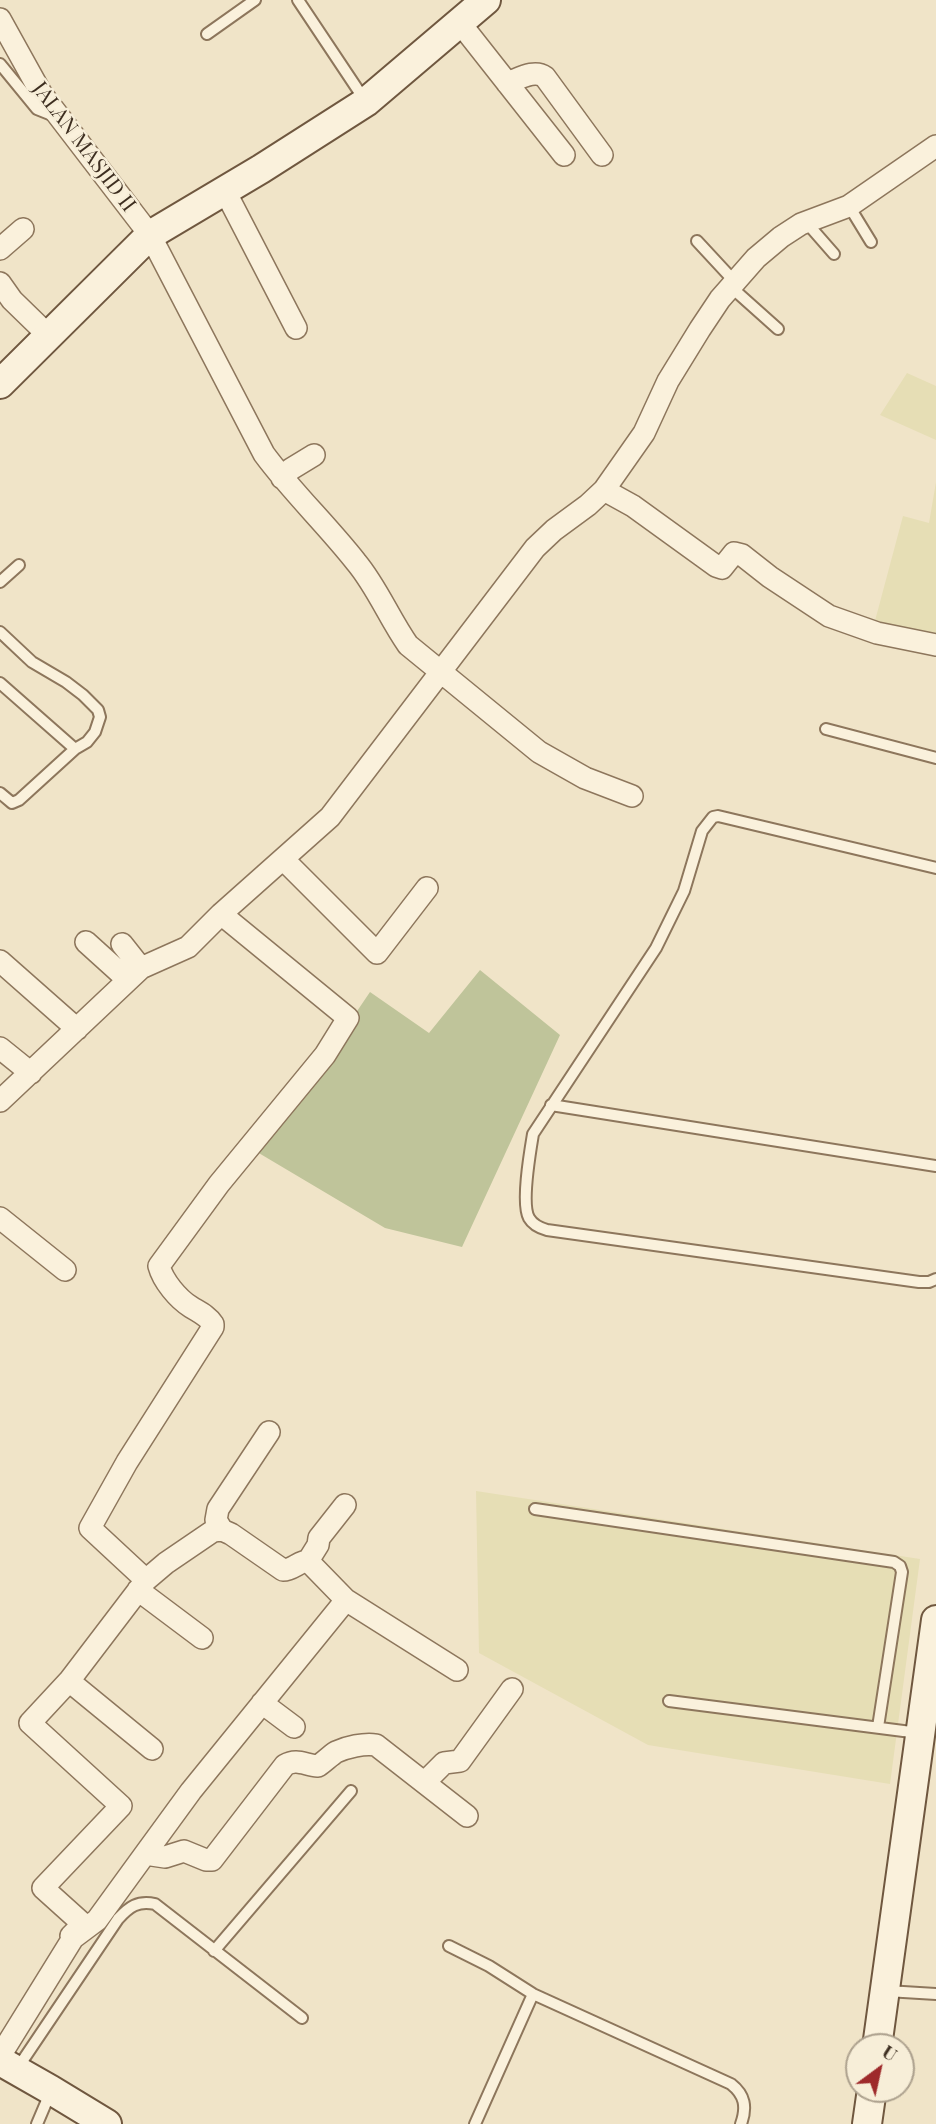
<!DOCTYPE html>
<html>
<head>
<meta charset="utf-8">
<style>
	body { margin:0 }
	#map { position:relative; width:936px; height:2124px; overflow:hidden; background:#f0e4c8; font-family:"Playfair Display",serif }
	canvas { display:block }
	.north { position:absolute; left:845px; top:2033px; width:70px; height:70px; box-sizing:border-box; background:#f7eed8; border:2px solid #ada18e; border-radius:50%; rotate:33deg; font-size:19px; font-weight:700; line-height:28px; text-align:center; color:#3d2e20 }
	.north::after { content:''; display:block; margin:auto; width:24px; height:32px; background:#9e2a2b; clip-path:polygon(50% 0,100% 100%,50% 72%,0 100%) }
</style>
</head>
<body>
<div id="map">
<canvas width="936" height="2124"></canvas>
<div class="north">U</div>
</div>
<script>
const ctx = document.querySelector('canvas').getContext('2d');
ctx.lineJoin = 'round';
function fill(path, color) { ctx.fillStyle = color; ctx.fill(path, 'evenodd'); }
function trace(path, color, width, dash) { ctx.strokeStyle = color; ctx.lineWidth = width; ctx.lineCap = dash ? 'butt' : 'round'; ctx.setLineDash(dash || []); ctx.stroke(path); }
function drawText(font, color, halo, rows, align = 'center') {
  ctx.font = font + ' "Playfair Display",serif'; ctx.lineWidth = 5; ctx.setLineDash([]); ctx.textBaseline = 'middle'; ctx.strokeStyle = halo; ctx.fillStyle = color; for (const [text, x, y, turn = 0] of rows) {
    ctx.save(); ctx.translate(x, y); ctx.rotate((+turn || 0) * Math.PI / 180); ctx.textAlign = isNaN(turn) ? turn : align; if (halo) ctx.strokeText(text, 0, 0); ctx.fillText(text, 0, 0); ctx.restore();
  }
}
const farmland = new Path2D(`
	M 907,373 L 936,386 L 936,440 L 880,415 Z
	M 936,482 L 936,647 L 872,632 L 903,516 L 929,523 Z
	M 476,1491 L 920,1559 L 890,1784 L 648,1745 L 479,1653 Z`);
const cemetery = new Path2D(`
	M 480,970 L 560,1035 L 462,1247 L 385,1228 L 252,1149 L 326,1057 L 370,992 L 429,1033 Z`);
const lane = new Path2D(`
	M 298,0 L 366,102
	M 207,34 L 255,0
	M 0,64 L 37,109 L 52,115
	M 849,206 L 871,242
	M 806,222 L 834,254
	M 697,241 L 735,282
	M 731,287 L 778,329
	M 0,582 L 19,565
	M 0,632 L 32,662 L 66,682 L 83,695 L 98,710 L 100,717 L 95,732 L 87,742 L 75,749 L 19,800 L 12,803 L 0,793
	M 0,683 L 75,749
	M 826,729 L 936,758
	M 936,868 L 718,816 L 713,817 L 702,831 L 684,891 L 656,948 L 533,1134 C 530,1152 521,1204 529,1218 C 533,1225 540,1228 547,1230 L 919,1282 L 929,1282 L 936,1279
	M 551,1105 L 936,1166
	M 535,1509 L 894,1562 L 900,1566 L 902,1572 L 878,1727
	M 669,1701 L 919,1733
	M 449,1946 L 489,1966 L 533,1994 L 731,2084 C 745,2095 747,2107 741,2124
	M 214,1951 L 351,1791
	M 887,1991 L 936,1994
	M 17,2069 L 118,1919 C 129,1907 138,1900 155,1904 L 302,2018
	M 37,2124 L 51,2091
	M 475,2124 L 533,1994`);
const street = new Path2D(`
	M 0,19 L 41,93 L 150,235 L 264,454 C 292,492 327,525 356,562 C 377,587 389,618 408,645 L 539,752 L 585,778 L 632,796
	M 460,23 L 564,155
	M 507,83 C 519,79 534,69 545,77 L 602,155
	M 225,191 L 296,328
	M 0,249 L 23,229
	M 0,283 L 12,300 L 49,336
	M 282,478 L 291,469 L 314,455
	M 604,490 L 633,506 L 716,566 L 722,568 L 734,553 L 742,555 L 770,577 L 829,616 L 877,633 L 936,645
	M 283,859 L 377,953 L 427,888
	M 86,942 L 128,980
	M 122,944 L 141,968
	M 0,961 L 77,1029
	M 0,1048 L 31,1073
	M 0,1101 L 141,968 L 188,947 L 221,914 L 330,817 L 535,548 L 554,530 L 588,505 L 604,490 L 644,433 L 668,381 L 700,329 L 720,299 L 756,258 L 781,237 L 801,224 L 849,206 L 936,146
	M 0,1218 L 65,1270
	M 222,1530 L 216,1520 L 218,1509 L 269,1432
	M 308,1561 L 318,1545 L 319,1538 L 345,1505
	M 146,1580 L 90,1528 L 127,1462 L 213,1327 L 213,1324 C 208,1316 199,1312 191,1307 C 178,1299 163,1281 159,1266 L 219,1184 L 325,1055 L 348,1018 L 221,914
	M 138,1590 L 202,1638
	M 69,1681 L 30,1723 L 121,1806 L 43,1888 L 83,1924 L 71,1936
	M 262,1703 L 294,1727
	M 152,1749 L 69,1681 L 146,1580 L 166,1563 L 213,1531 L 222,1530 L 231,1534 L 283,1570 C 293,1570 299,1561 308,1561 L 346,1600 L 457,1670
	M 425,1782 L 444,1763 L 460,1761 L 512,1689
	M 145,1854 L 191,1791 L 346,1600
	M 0,2056 L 73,1938 L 97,1920 L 145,1854 L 165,1857 L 184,1851 L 206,1860 L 212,1860 L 285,1765 C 297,1758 305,1765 318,1766 C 324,1762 330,1756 336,1752 C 347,1747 364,1743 376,1745 L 467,1816`);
const secondary = new Path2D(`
	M 0,384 L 150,235 L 261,169 L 366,102 L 486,0
	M 877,2047 L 936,1620
	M 0,2061 L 51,2090 L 107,2124
	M 867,2124 L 872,2089`);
const streetNames = [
	["JALAN MASJID II",84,147,53]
];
fill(farmland, '#e6deb5');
fill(cemetery, '#bfc49a');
trace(lane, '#8d765c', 14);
trace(street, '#8d765c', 24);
trace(secondary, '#6f573f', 32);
trace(lane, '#faf1dc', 10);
trace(street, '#faf1dc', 21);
trace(secondary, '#faf1dc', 28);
drawText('21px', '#3d2e20', '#f7eed8', streetNames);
</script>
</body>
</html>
